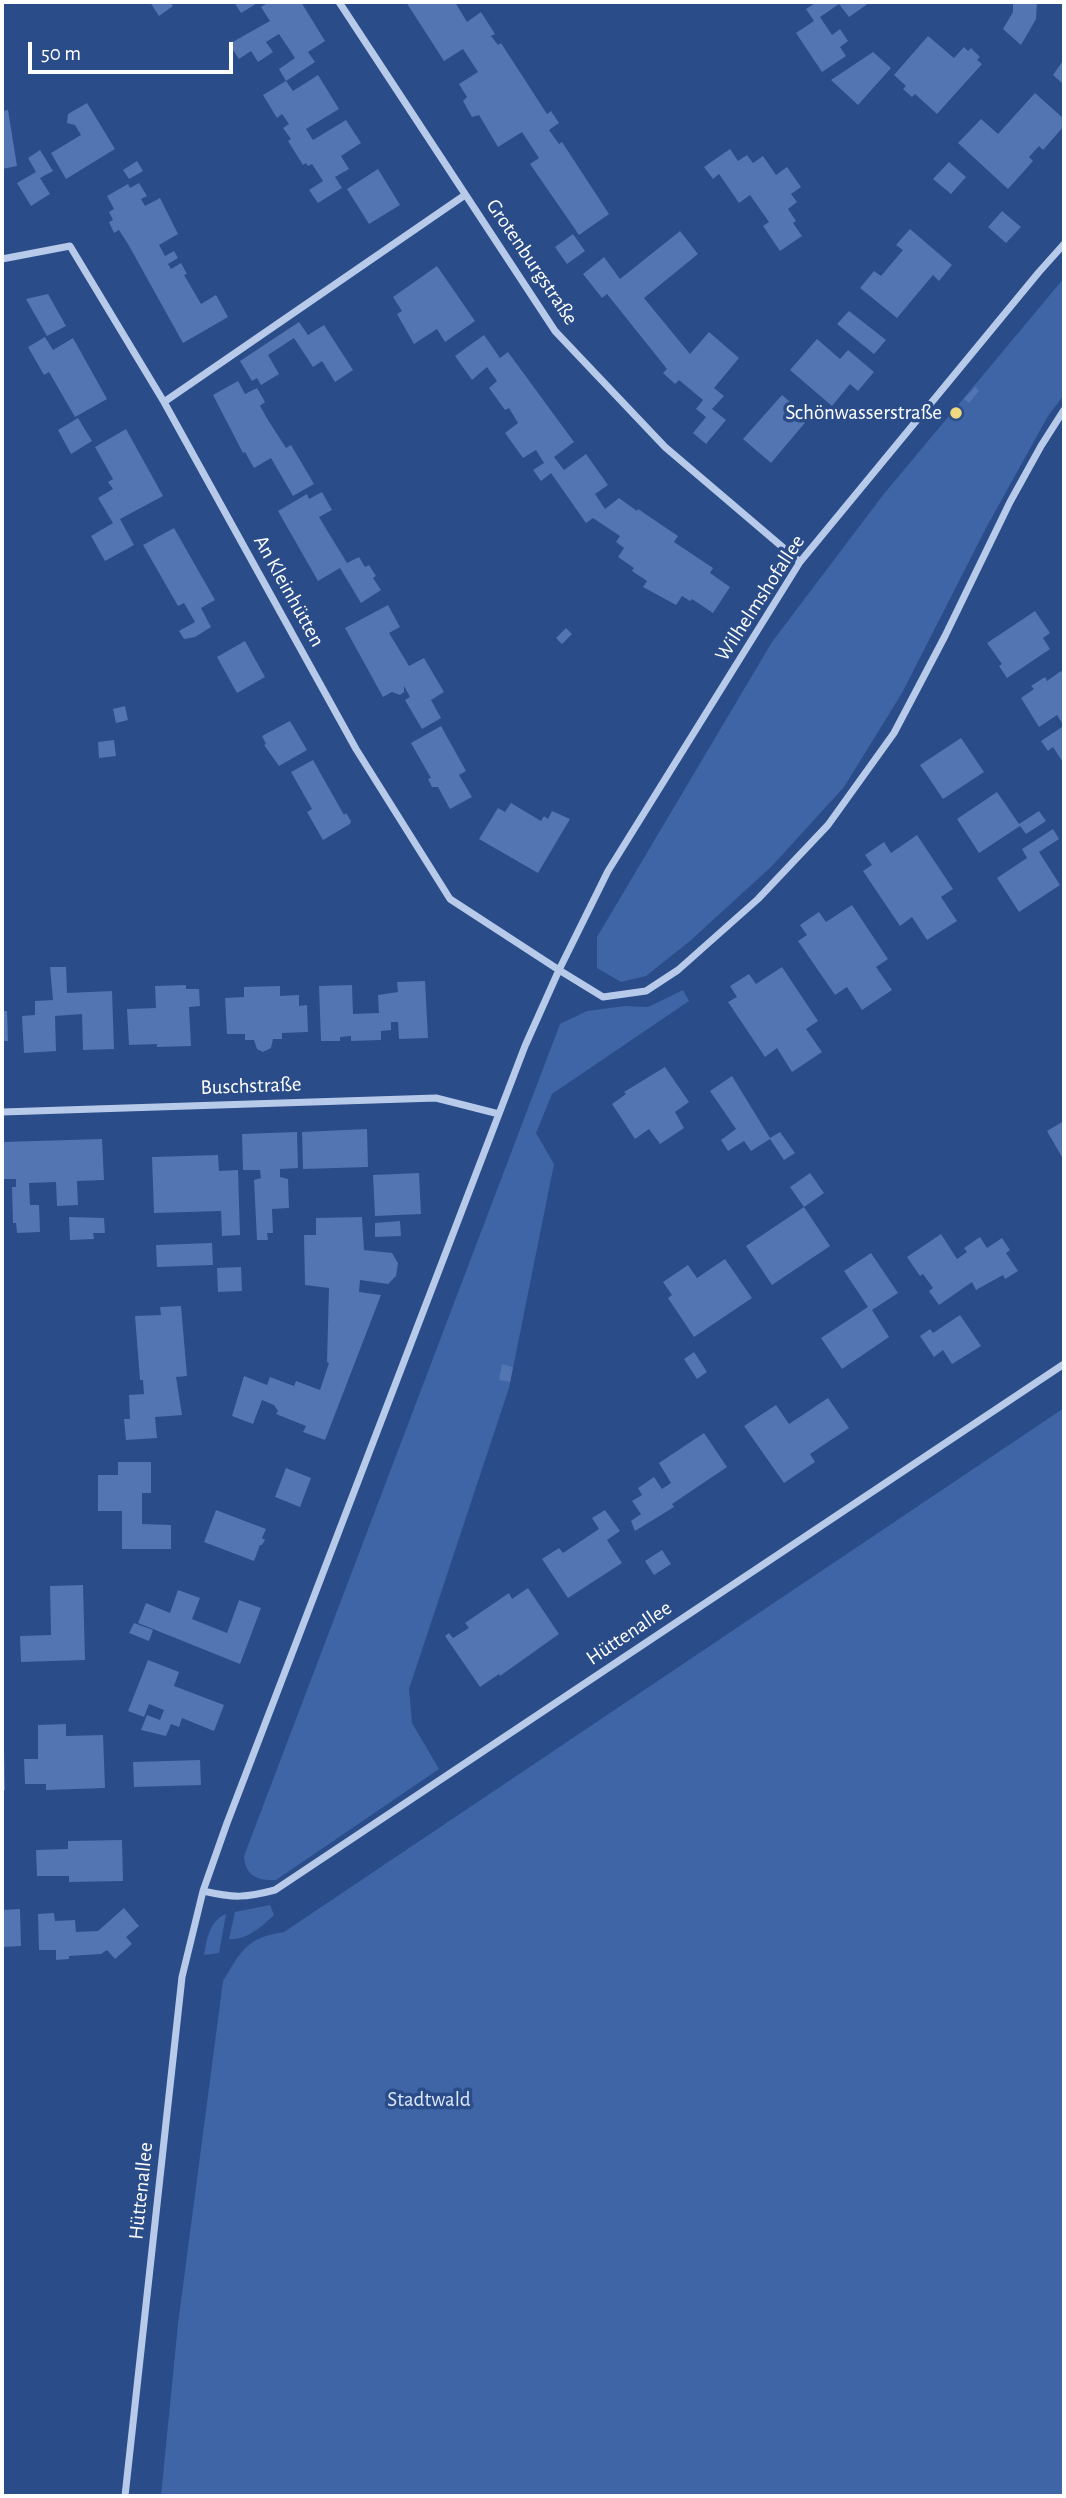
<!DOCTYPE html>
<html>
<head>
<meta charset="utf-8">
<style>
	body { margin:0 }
	#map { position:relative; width:1066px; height:2498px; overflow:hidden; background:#2a4c89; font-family:"Alegreya Sans",sans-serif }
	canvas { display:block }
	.frame { position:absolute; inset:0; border:4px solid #fff; pointer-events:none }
	.scale { position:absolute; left:28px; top:42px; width:205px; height:32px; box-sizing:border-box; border:4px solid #fff; border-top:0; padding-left:9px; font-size:21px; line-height:24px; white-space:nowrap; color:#fff; -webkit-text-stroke:5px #2a4c89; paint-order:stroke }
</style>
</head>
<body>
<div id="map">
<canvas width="1066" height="2498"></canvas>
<div class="frame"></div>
<div class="scale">50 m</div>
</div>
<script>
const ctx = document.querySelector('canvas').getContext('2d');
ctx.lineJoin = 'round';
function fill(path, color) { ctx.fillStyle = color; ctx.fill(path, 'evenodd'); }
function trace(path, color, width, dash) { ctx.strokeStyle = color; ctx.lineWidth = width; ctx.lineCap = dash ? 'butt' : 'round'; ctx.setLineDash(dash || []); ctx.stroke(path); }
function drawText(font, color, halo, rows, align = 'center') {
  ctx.font = font + ' "Alegreya Sans",sans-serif'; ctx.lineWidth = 7; ctx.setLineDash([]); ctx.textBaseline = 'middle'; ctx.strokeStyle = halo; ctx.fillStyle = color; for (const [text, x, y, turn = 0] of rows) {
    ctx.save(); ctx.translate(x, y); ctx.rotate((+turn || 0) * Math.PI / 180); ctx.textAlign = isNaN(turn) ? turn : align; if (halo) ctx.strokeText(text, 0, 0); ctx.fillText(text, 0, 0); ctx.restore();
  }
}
const green = new Path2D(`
	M 1064,278 L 1064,395 L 1048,416 L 986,528 L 902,693 L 844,787 L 772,866 L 690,941 L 646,976 L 621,982 L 597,968 L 597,937 L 772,642 L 883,495 Z
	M 683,990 L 689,1001 L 552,1094 L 536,1133 L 554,1164 L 509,1388 L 409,1689 L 412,1723 L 439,1769 L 276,1880 C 258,1881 245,1876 244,1856 L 560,1024 L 587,1011 L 625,1006 L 648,1007 Z
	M 1064,1408 L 1064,2496 L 161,2496 L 178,2324 L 223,1981 C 242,1950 246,1938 284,1932 Z
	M 270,1905 L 274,1915 C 261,1927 248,1940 229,1939 L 235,1912 Z
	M 226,1914 L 219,1953 L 204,1955 C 207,1939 209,1921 226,1914 Z`);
const building = new Path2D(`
	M 150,2 L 170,2 L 173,6 L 159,16 Z
	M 234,2 L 259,2 L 241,13 Z
	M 269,2 L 301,2 L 325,41 L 308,52 L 315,62 L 286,81 L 279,69 L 295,58 L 279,34 L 266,42 L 273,52 L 258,62 L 251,51 L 239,59 L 229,44 L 270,21 L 261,7 Z
	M 406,2 L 455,2 L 467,22 L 481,12 L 495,34 L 491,36 L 498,45 L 501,43 L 547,114 L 551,111 L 559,123 L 549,130 L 559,144 L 562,142 L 609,214 L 579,235 L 530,164 L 539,158 L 522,132 L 498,147 L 479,115 L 472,117 L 463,101 L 467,97 L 459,84 L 478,72 L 463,49 L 444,61 Z
	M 817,2 L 838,2 L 839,4 L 820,17 L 832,35 L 840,29 L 848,41 L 840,47 L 846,56 L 822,72 L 796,33 L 814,21 L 806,9 Z
	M 842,2 L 868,2 L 869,3 L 849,17 L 839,4 Z
	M 1013,2 L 1037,2 L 1036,19 L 1021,45 L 1003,29 L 1013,12 Z
	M 928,36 L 954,58 L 964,47 L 968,51 L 971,48 L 980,57 L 977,60 L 982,64 L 937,114 L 915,94 L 912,97 L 903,89 L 906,86 L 894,75 Z
	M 873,52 L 891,68 L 858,105 L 831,80 Z
	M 1064,59 L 1064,85 L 1053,75 Z
	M 318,75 L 339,109 L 306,129 L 313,140 L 346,120 L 361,143 L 341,156 L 349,169 L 335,177 L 342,188 L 318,203 L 309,190 L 323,181 L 312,164 L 308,166 L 306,163 L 303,165 L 288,141 L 291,139 L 283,128 L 289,124 L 282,114 L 277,118 L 263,95 L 286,81 L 293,91 Z
	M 1035,93 L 1064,119 L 1064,126 L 1043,150 L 1039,146 L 1029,157 L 1033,161 L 1008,189 L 958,143 L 981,119 L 998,134 Z
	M 87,103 L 115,149 L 66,179 L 51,153 L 81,135 L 75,125 L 67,123 L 68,114 Z
	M 8,110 L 17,166 L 2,169 L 2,111 Z
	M 730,149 L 738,161 L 747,155 L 753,163 L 763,156 L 776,175 L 787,167 L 801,187 L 791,194 L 797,202 L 788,209 L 796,221 L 793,223 L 802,236 L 780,251 L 763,226 L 769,222 L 750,195 L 739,203 L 719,174 L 713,179 L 704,167 Z
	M 40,150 L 53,171 L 40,178 L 50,194 L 31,206 L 17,183 L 36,172 L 28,158 Z
	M 137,161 L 143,171 L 129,179 L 123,170 Z
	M 949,162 L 966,177 L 951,194 L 933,179 Z
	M 378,169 L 400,205 L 369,224 L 347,189 Z
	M 139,183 L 147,196 L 141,199 L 145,206 L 160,198 L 178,234 L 159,245 L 165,256 L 174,251 L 178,258 L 168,264 L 171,269 L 181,263 L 187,274 L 184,275 L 201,304 L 216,295 L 228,317 L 183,343 L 128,244 L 119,230 L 114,233 L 109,222 L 113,220 L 109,212 L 114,209 L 107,196 L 128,184 L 130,188 Z
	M 1002,211 L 1021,227 L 1006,243 L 988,227 Z
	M 910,229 L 952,265 L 939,281 L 933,275 L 897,318 L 860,288 L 874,271 L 881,276 L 903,250 L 896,245 Z
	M 680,231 L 698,254 L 644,298 L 690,354 L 709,332 L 739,358 L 714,388 L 724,396 L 712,409 L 726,420 L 706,444 L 693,433 L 706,417 L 696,409 L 703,400 L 679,380 L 675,384 L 663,373 L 667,369 L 607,294 L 602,298 L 583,274 L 604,257 L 620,279 Z
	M 573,234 L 585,251 L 567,264 L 555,247 Z
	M 437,266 L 475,321 L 445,342 L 437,329 L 414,344 L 397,314 L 402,311 L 393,297 Z
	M 48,294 L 66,326 L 47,336 L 26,299 Z
	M 849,311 L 886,340 L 874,354 L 837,324 Z
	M 299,322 L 308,335 L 324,325 L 353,370 L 335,382 L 322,361 L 313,367 L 294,338 L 268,355 L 279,374 L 261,385 L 257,378 L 252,381 L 240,361 Z
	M 484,335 L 500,358 L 508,352 L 574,442 L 554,457 L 564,470 L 586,454 L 608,485 L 595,494 L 605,509 L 619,498 L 637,511 L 638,509 L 678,536 L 674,542 L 713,568 L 710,573 L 730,587 L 713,613 L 692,599 L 690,601 L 682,596 L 676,605 L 643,587 L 647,581 L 632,571 L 634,568 L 618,557 L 624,548 L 616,542 L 620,536 L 593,518 L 586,523 L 551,473 L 541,481 L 533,470 L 544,463 L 536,450 L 523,458 L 505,433 L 518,423 L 509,408 L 505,410 L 489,388 L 497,381 L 487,367 L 472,380 L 455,356 Z
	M 45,337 L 53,350 L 73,338 L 107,399 L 75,417 L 49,372 L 44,375 L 28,347 Z
	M 817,339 L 840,359 L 848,350 L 874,372 L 858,391 L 850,384 L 832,406 L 790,370 Z
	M 238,381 L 245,394 L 257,388 L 265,402 L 260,406 L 268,420 L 286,448 L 291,445 L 314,484 L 293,496 L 271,458 L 254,468 L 245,452 L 243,453 L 213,395 Z
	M 975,387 L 979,391 L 969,403 L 964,399 Z
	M 782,395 L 809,418 L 771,463 L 743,439 Z
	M 78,418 L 92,441 L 71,454 L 58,430 Z
	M 126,429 L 163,496 L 120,519 L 134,545 L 105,561 L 91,536 L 113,523 L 98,498 L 113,489 L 108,482 L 113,479 L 95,447 Z
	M 322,492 L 332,510 L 319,517 L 328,532 L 347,563 L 359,557 L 365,567 L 369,565 L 376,576 L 373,578 L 381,590 L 361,603 L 340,568 L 318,581 L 278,511 L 307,494 L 309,499 Z
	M 174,528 L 215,600 L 201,608 L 211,627 L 195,637 L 184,639 L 179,631 L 195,622 L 184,603 L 178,606 L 143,545 Z
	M 388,605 L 400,627 L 389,633 L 403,656 L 409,666 L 424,658 L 444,692 L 431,700 L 441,718 L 422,729 L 405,700 L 410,697 L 404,686 L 404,692 L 400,695 L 392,692 L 383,697 L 345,628 Z
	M 1035,611 L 1050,633 L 1043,638 L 1050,649 L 1007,678 L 999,666 L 1002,664 L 987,643 Z
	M 566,628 L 572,634 L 562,644 L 556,638 Z
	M 245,641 L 265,677 L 237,693 L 217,657 Z
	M 1061,671 L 1064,674 L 1064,726 L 1057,715 L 1039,727 L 1021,698 L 1034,689 L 1031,686 L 1045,677 L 1047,681 Z
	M 125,706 L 128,720 L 116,723 L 113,709 Z
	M 290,721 L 307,750 L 279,766 L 264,745 L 266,744 L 262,736 Z
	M 441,726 L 466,771 L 459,775 L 472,797 L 450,809 L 438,787 L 432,787 L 428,779 L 431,778 L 411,743 Z
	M 1062,727 L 1064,731 L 1064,764 L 1053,747 L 1048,751 L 1041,741 Z
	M 961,738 L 984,772 L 943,799 L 920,765 Z
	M 114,740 L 116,756 L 99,758 L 98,742 Z
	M 313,760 L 344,815 L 346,813 L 351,821 L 350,824 L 323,840 L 307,812 L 312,809 L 291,772 Z
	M 997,792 L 1019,824 L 1039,811 L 1046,821 L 1026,834 L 1020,826 L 979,853 L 957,819 Z
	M 511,803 L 541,821 L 544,816 L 548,819 L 552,811 L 570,819 L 538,873 L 479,839 L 498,808 L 505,812 Z
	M 1053,829 L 1059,839 L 1039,852 L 1060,885 L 1019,912 L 997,878 L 1027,858 L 1022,849 Z
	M 917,835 L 953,889 L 941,897 L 957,921 L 927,940 L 912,917 L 900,926 L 863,871 L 872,865 L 865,855 L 884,842 L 891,853 Z
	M 852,905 L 888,959 L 876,967 L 892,990 L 862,1010 L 847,987 L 835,995 L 798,941 L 807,935 L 800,925 L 819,912 L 826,922 Z
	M 50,967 L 66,967 L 67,993 L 112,991 L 114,1049 L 83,1050 L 82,1014 L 55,1016 L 56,1051 L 24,1053 L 22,1016 L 35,1015 L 35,1001 L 53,1000 Z
	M 782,967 L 818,1021 L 806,1029 L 822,1052 L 792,1072 L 777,1048 L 765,1057 L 728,1002 L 737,997 L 730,986 L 749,974 L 756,984 Z
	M 425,981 L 428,1038 L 399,1039 L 398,1022 L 391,1022 L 391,1030 L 381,1031 L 381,1040 L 351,1041 L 351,1036 L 340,1037 L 340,1041 L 321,1041 L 319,986 L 352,985 L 353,1014 L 379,1013 L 378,995 L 398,992 L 397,982 Z
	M 186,985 L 186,989 L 199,989 L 200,1006 L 189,1007 L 191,1046 L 157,1047 L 157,1044 L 129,1045 L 127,1009 L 156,1008 L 155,986 Z
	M 280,986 L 280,996 L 299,995 L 299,1006 L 307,1005 L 308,1032 L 282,1033 L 282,1039 L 273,1039 L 271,1048 L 263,1052 L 257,1049 L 254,1040 L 245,1040 L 245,1034 L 227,1034 L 225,998 L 244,997 L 244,987 Z
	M 2,1011 L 7,1011 L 8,1041 L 2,1041 Z
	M 665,1067 L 689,1102 L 675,1112 L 684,1128 L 660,1144 L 649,1129 L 635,1139 L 612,1104 L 626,1094 L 624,1092 Z
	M 732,1076 L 770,1138 L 780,1132 L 795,1153 L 784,1160 L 770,1139 L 751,1151 L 744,1141 L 728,1151 L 721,1140 L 736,1129 L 710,1091 Z
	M 1064,1121 L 1064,1155 L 1062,1157 L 1047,1131 Z
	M 367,1129 L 368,1167 L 303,1169 L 302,1132 Z
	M 297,1132 L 298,1168 L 280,1169 L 280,1177 L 288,1179 L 289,1208 L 272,1209 L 273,1233 L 267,1233 L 268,1240 L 257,1240 L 254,1180 L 261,1178 L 260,1170 L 243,1170 L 242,1134 Z
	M 102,1139 L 104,1180 L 77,1181 L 78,1205 L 57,1206 L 56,1182 L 29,1183 L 30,1205 L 39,1205 L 40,1232 L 17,1233 L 16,1223 L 13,1223 L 12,1187 L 16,1187 L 16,1179 L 2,1179 L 2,1142 Z
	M 218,1155 L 219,1171 L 238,1170 L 240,1235 L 222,1236 L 221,1211 L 154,1213 L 152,1157 Z
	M 419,1173 L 421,1214 L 375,1216 L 373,1175 Z
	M 810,1173 L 824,1193 L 804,1207 L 830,1246 L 772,1285 L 746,1246 L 804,1207 L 790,1187 Z
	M 69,1217 L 104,1218 L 105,1233 L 93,1233 L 94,1239 L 70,1240 Z
	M 362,1217 L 364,1250 L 392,1253 L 398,1263 L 396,1276 L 388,1284 L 360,1280 L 359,1292 L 381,1295 L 325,1440 L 303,1432 L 306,1426 L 276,1414 L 278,1411 L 274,1405 L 262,1400 L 253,1424 L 232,1416 L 244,1376 L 267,1385 L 270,1377 L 294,1386 L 296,1381 L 320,1390 L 329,1363 L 327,1362 L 329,1288 L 305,1285 L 304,1235 L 316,1235 L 316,1218 Z
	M 400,1221 L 401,1236 L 375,1237 L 375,1223 Z
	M 941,1234 L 957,1259 L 967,1252 L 964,1248 L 980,1237 L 987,1248 L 1002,1238 L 1010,1250 L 1006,1253 L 1018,1271 L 1005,1279 L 1003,1275 L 976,1290 L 972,1282 L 939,1305 L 929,1291 L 933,1288 L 923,1274 L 920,1276 L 907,1257 Z
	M 212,1243 L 213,1265 L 157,1267 L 156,1245 Z
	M 871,1253 L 898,1293 L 872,1310 L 889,1337 L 842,1369 L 821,1338 L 868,1307 L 844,1271 Z
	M 725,1259 L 752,1298 L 694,1337 L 668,1298 L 672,1295 L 663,1282 L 688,1265 L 697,1278 Z
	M 241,1267 L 242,1291 L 218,1292 L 217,1268 Z
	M 181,1306 L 187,1376 L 176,1377 L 182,1415 L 155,1417 L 157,1438 L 126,1440 L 124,1419 L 130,1419 L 129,1395 L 144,1394 L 143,1380 L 140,1380 L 135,1316 L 161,1315 L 160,1307 Z
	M 960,1315 L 981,1346 L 952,1364 L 943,1350 L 934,1357 L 920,1336 L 930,1329 L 933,1333 Z
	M 694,1352 L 707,1372 L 697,1379 L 684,1359 Z
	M 502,1364 L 513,1367 L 510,1382 L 499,1380 Z
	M 828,1398 L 849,1428 L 810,1454 L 815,1462 L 784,1483 L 744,1426 L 776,1405 L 789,1424 Z
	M 704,1433 L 727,1467 L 672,1504 L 674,1507 L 635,1531 L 631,1521 L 641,1514 L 632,1501 L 642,1495 L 638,1488 L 654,1477 L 662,1489 L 671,1483 L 659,1463 Z
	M 118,1462 L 151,1462 L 151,1493 L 142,1493 L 142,1524 L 171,1525 L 171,1549 L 122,1549 L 122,1511 L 98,1511 L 98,1475 L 118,1475 Z
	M 286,1468 L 311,1478 L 300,1507 L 275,1497 Z
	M 216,1510 L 266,1529 L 262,1538 L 265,1540 L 262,1545 L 260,1545 L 254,1561 L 204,1542 Z
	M 605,1510 L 620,1531 L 607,1540 L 622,1563 L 568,1598 L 542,1559 L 559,1548 L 563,1553 L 599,1529 L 592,1518 Z
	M 662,1550 L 671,1564 L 654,1575 L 645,1561 Z
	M 83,1585 L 85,1660 L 21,1662 L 20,1636 L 51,1635 L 50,1586 Z
	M 528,1588 L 559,1634 L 500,1676 L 499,1674 L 480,1687 L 445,1636 L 449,1633 L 453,1638 L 469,1628 L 465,1623 L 509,1593 L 512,1599 Z
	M 178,1590 L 200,1598 L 192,1619 L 227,1633 L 239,1600 L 261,1608 L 240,1664 L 138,1623 L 146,1603 L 170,1613 Z
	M 134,1623 L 153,1630 L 149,1641 L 129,1633 Z
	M 148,1660 L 179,1672 L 174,1686 L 224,1705 L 214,1731 L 182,1718 L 179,1727 L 171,1724 L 166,1736 L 141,1730 L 147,1715 L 160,1720 L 164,1710 L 149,1704 L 144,1717 L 128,1711 Z
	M 66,1724 L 66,1736 L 103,1735 L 105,1788 L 46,1790 L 46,1784 L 25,1784 L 24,1759 L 38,1759 L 38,1725 Z
	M 2,1749 L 4,1749 L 5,1790 L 2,1790 Z
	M 200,1760 L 201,1785 L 134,1787 L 133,1762 Z
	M 122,1840 L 123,1881 L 69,1882 L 69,1876 L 37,1876 L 36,1850 L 68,1849 L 68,1841 Z
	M 124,1908 L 139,1926 L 126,1937 L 132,1944 L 115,1959 L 107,1950 L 101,1954 L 69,1956 L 69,1959 L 56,1960 L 56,1950 L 39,1950 L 38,1914 L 54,1913 L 55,1921 L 75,1920 L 76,1932 L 98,1931 Z
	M 20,1909 L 21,1946 L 2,1947 L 2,1910 Z`);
const street = new Path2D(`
	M 339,2 L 555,331 L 665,447 L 800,562
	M 2,259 L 70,246 L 164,402 L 356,749 L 450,899 L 559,970 L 603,997 L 646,991 L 678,970 L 758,899 L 828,825 L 894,733 L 945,636 L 1010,502 L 1041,446 L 1064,410
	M 164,402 L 465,195
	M 2,1112 L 436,1098 L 499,1114
	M 203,1891 C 234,1898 245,1898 275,1890 L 1064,1364
	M 125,2496 L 182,1977 L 203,1891 L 227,1823 L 525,1046 L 559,970 L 608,871 L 800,562 L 1039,272 L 1064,244`);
const markers = [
	[956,413,7,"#efd87f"]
];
const streetNames = [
	["Grotenburgstraße",532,262,56],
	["An Kleinhütten",289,591,61],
	["Wilhelmshofallee",760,598,-57],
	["Buschstraße",251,1086,-2],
	["Hüttenallee",629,1633,-34],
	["Hüttenallee",141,2191,-84]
];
const poiNames = [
	["Schönwasserstraße",942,413]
];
const parkNames = [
	["Stadtwald",429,2100]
];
fill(green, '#3f65a6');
fill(building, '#5375b1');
trace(street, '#b8cae9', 7);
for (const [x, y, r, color] of markers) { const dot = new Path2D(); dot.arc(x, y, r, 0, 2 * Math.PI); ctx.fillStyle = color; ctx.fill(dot); trace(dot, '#2a4c89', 2.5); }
drawText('21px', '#fff', '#2a4c89', streetNames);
drawText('21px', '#fff', '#2a4c89', poiNames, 'right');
drawText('21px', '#dbe6f7', '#2a4c89', parkNames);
</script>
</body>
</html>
